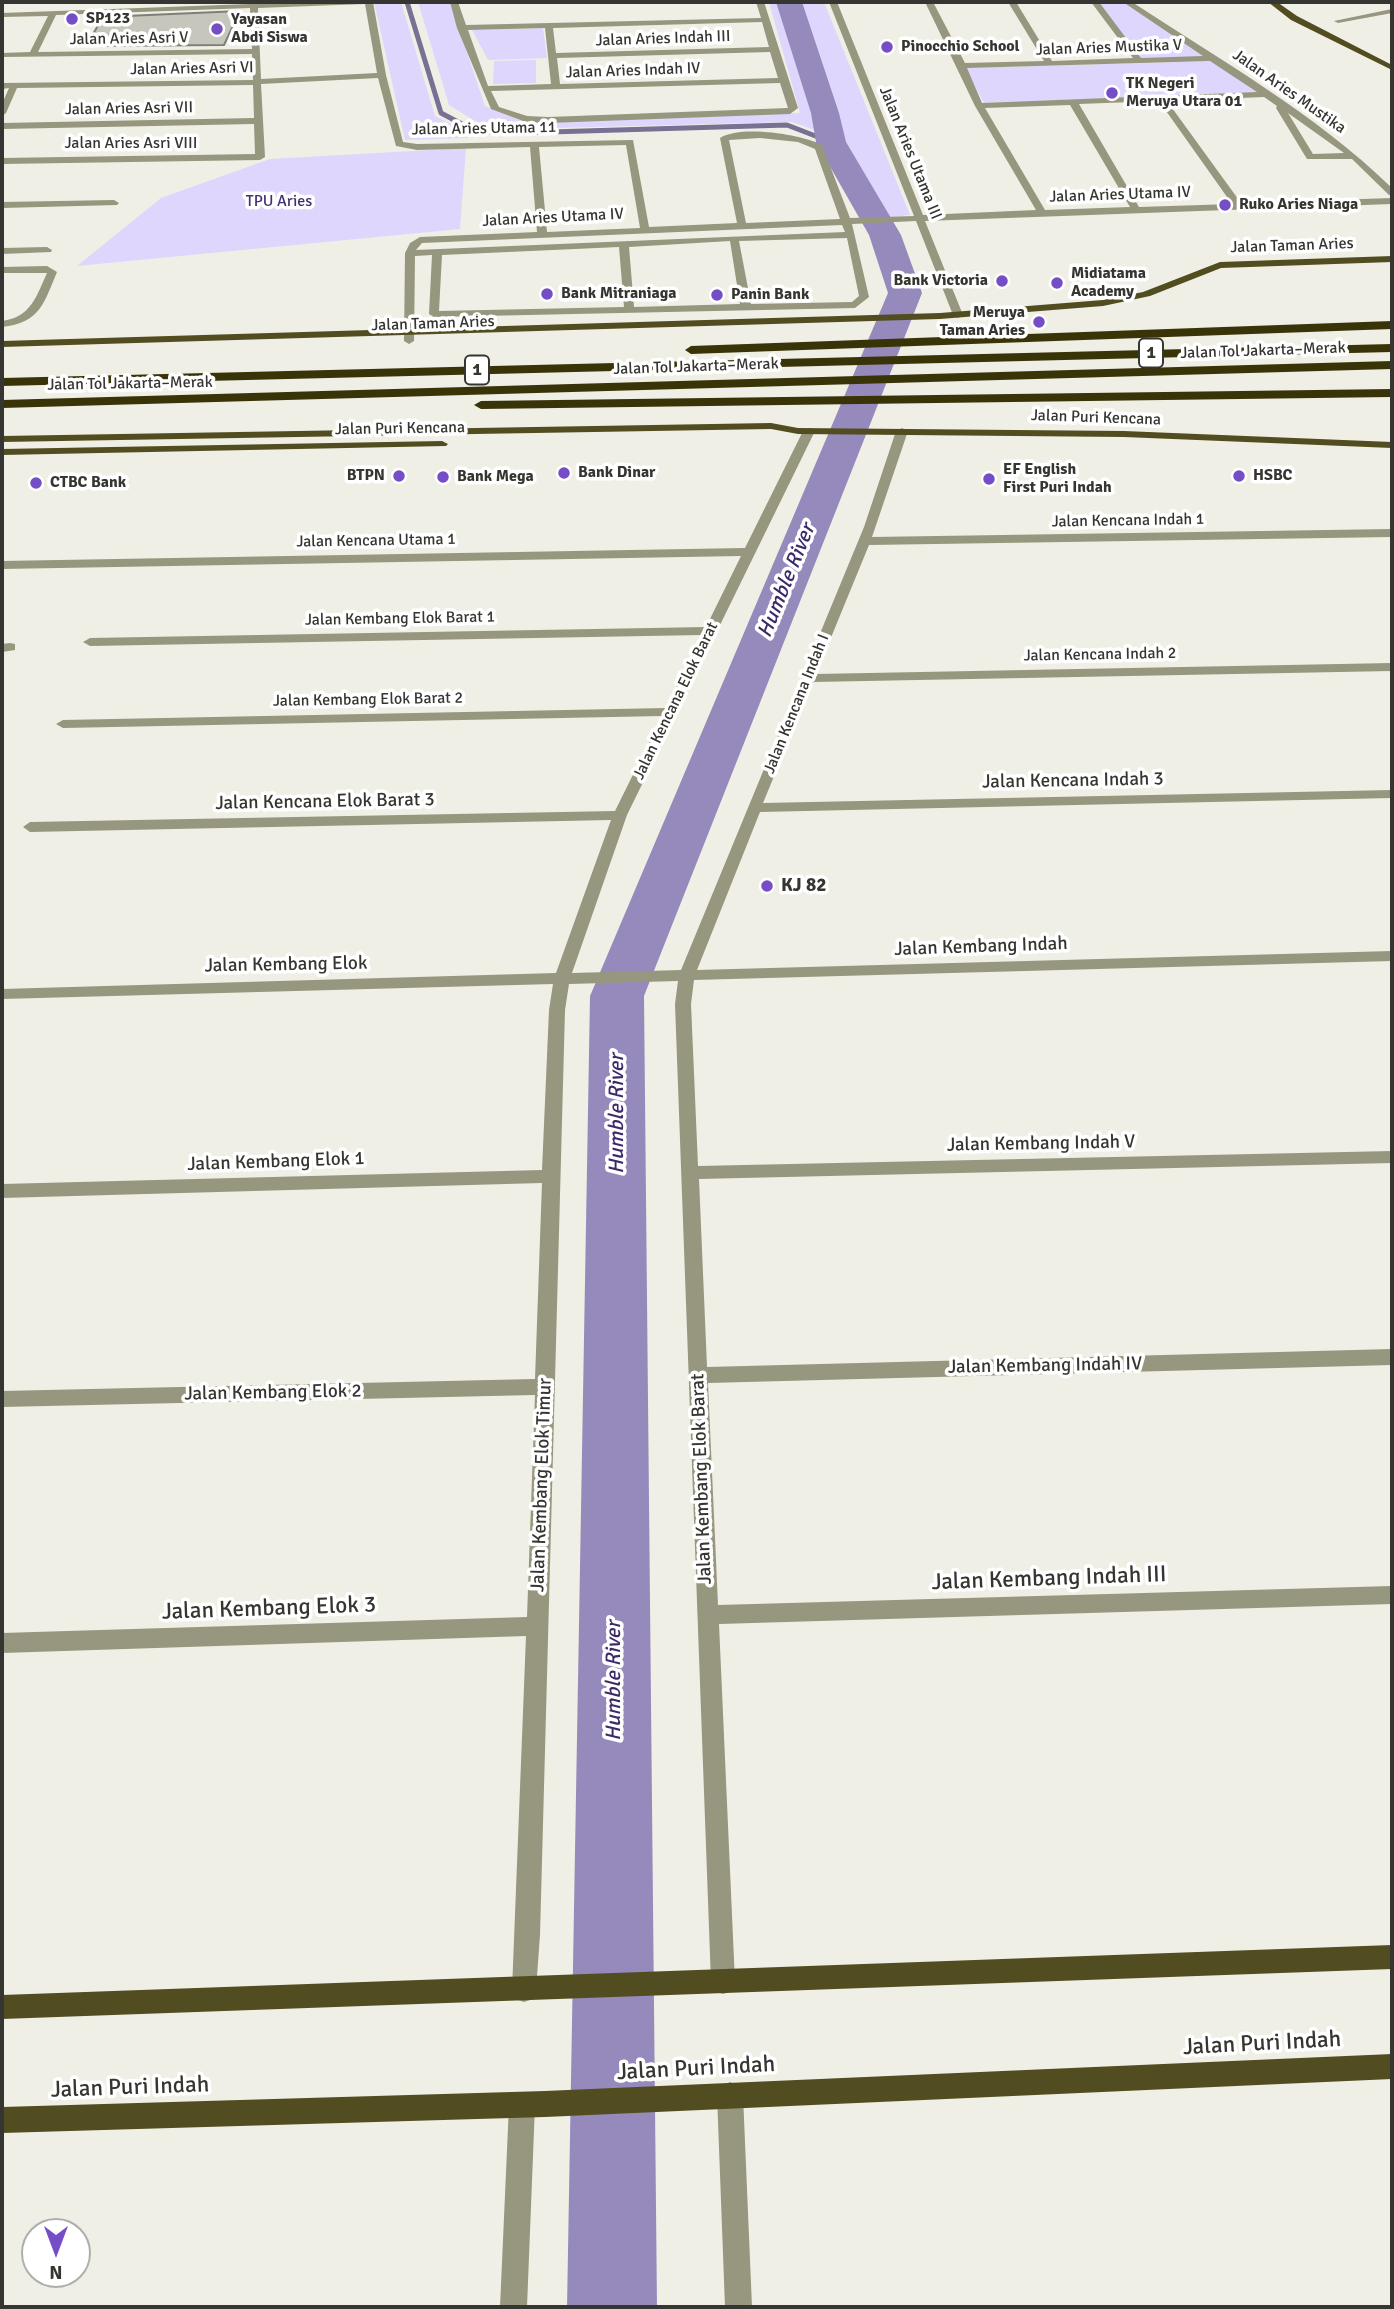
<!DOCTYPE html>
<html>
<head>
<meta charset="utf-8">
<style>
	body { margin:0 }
	#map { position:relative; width:1394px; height:2309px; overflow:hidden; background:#f0efe5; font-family:Signika,sans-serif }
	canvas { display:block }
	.frame { position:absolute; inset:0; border:4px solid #353531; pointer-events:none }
	.north { position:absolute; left:21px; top:2218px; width:70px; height:70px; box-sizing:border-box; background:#fff; border:2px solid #aeaead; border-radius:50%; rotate:180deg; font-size:19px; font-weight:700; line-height:28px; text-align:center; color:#353531 }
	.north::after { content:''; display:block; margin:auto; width:24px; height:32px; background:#754dc6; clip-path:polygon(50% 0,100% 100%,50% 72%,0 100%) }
</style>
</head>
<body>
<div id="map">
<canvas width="1394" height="2309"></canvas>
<div class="frame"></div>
<div class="north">N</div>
</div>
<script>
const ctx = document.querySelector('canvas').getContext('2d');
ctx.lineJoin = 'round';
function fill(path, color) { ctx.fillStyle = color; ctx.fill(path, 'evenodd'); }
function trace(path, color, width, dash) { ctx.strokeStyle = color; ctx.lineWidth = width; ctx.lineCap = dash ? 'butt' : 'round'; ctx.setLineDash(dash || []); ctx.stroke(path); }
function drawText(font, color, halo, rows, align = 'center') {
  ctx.font = font + ' Signika,sans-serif'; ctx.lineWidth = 7; ctx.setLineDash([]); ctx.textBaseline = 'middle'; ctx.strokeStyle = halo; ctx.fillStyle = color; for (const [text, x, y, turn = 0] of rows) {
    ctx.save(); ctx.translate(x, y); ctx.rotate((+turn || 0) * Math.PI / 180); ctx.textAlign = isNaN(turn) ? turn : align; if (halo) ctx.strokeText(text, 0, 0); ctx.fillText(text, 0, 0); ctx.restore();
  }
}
const green = new Path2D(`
	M 374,2 L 401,2 L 435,116 L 468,132 L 467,138 L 405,140 Z
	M 418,2 L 450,2 L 485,106 L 513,117 L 555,121 L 800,113 L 769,2 L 782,2 L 823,133 L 792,122 L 518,129 L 485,127 L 449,105 Z
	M 793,2 L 824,2 L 910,215 L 881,218 L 837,140 Z
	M 1096,2 L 1124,2 L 1208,57 L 1138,58 Z
	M 543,28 L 547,58 L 488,60 L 472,30 Z
	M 536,60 L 536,83 L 493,84 L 494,61 Z
	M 1215,61 L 1261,92 L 984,103 L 965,68 Z
	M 466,148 L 460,229 L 77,266 L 161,198 L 270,159 Z`);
const stream = new Path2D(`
	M 407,2 L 441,113 L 475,131 L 516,133 L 787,125 L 831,142`);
const river = new Path2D(`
	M 776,2 L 802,2 L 839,113 L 846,142 L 901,235 L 922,293 L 644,996 L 657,2307 L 567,2307 L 590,996 L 888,293 L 869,235 L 816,142 L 811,113 Z`);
const building = new Path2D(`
	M 240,11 L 224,45 L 86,46 L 103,17 Z`);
const minor = new Path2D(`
	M 304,2 L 373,2 L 386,75 L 403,142 L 417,144 L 633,140 L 649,227 L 737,223 L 720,138 C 741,125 800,134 822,145 L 850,218 L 914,216 L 829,2 L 837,2 L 923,215 L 1036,210 L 975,106 L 925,2 L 933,2 L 965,63 L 1044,61 L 1008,2 L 1016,2 L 1052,61 L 1133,58 L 1091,2 L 1099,2 L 1141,58 L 1203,56 L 1123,2 L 1132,2 C 1220,60 1315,113 1392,188 L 1392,196 L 1389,195 L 1352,159 L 1307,159 L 1276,108 L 1277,106 L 1264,97 L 1167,101 L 1241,203 L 1392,198 L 1392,204 L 925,221 L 963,315 L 958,318 L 953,315 L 916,221 L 852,224 L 869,297 L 855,308 L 434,317 L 429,314 L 432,255 L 415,256 L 414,341 L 409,344 L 404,341 L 405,253 L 410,243 L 420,237 L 537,232 L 530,147 L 417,150 L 396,146 L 378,78 L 261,84 L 265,157 L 260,160 L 2,164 L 2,158 L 255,154 L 254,124 L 2,129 L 2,123 L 254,118 L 253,85 L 17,88 L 6,113 L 2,116 L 2,104 L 9,88 L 2,89 L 2,83 L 253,80 L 252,54 L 2,57 L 2,53 L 30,52 L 48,16 L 2,17 L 2,13 ZM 365,4 L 377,73 L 261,79 L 258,8 ZM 250,8 L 252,49 L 38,52 L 56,15 ZM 1210,61 L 1257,92 L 982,103 L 967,68 ZM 1159,101 L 1232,204 L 1139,207 L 1079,104 ZM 1070,105 L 1130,207 L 1045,210 L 985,108 ZM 1288,113 L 1344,153 L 1313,154 ZM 760,138 L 798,142 L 815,149 L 840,219 L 746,223 L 729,140 ZM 626,145 L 640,228 L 547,232 L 539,147 ZM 842,225 L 845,232 L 416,250 L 422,243 ZM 847,238 L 859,296 L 852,302 L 751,304 L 739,241 ZM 730,241 L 740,304 L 634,307 L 629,247 ZM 619,247 L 624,307 L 439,311 L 442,255 Z
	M 450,2 L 458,2 L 466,25 L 761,18 L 756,2 L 764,2 L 798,108 L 790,114 L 548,123 L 526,122 L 491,109 L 457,28 ZM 762,22 L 769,47 L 556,53 L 553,28 ZM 545,28 L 551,84 L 488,86 L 468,30 ZM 770,52 L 778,78 L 560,84 L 557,58 ZM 780,83 L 788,108 L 548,117 L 527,116 L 499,107 L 491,91 Z
	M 1392,9 L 1392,13 L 1338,23 L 1334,21 Z
	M 114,200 L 119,203 L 117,205 L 2,208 L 2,202 Z
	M 47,247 L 52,250 L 51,252 L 2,254 L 2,248 Z
	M 47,266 L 57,272 C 44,303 40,323 2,327 L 2,321 C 31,317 36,297 47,273 L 2,273 L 2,267 Z
	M 809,428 L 815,431 L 627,815 L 572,973 L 681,970 L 864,527 L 896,431 L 902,428 L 908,431 L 872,537 L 1392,529 L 1392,537 L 869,545 L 816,674 L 1392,663 L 1392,671 L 813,682 L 763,803 L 1392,790 L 1392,798 L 760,812 L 697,970 L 1392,951 L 1392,961 L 694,980 L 691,1004 L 698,1166 L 1392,1151 L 1392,1163 L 699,1179 L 707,1367 L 1392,1349 L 1392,1365 L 708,1383 L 718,1605 L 1392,1586 L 1392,1604 L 719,1624 L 735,1982 L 732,1991 L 723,1994 L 714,1991 L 711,1982 L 675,1004 L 678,981 L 569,984 L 565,1010 L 540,1935 L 536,1990 L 533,1999 L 524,2002 L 515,1999 L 512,1990 L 526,1636 L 2,1653 L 2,1633 L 527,1617 L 535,1395 L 2,1407 L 2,1391 L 535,1379 L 542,1183 L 2,1198 L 2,1184 L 542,1170 L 549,1010 L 553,984 L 2,999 L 2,989 L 556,973 L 611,820 L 30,832 L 23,827 L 30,822 L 615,811 L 662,716 L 63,728 L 56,724 L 63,720 L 666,708 L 702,635 L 90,646 L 83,642 L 90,638 L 706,627 L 741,556 L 2,569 L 2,561 L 745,548 L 803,431 Z
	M 10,643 L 15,644 L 15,650 L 2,652 L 2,644 Z
	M 730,2082 L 739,2086 L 743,2095 L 752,2307 L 725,2307 L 717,2095 L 721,2086 Z
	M 522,2092 L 531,2096 L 535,2105 L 527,2307 L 500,2307 L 509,2105 L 513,2096 Z`);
const major = new Path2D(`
	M 1268,2 L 1277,2 L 1297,16 L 1392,65 L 1392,70 L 1291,20 Z
	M 1392,256 L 1392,262 L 1221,268 L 1150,296 L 1103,306 L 940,319 L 2,347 L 2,341 L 940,313 L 1103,300 L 1143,292 L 1220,262 Z
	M 771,423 L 798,428 L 1124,431 L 1392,442 L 1392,448 L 1124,437 L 798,434 L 771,429 L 2,442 L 2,436 Z
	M 442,441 L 448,444 L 446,446 L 2,455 L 2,449 Z
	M 1392,1945 L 1392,1969 L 2,2019 L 2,1995 Z
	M 1392,2054 L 1392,2079 L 545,2117 L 2,2133 L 2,2107 L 545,2091 Z`);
const highway = new Path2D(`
	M 1392,321 L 1392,329 L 691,354 L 685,350 L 691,346 Z
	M 1392,344 L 1392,352 L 2,386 L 2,378 Z
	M 1392,361 L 1392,369 L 2,408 L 2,400 Z
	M 1392,389 L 1392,397 L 481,409 L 474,405 L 481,401 Z`);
const markers = [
	[72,19,7,"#754dc6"],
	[217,29,7,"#754dc6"],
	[887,47,7,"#754dc6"],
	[1112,93,7,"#754dc6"],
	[1225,205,7,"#754dc6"],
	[1002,281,7,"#754dc6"],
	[1057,283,7,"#754dc6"],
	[547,294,7,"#754dc6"],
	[717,295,7,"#754dc6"],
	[1039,322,7,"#754dc6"],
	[564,473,7,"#754dc6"],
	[399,476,7,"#754dc6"],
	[1239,476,7,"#754dc6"],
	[443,477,7,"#754dc6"],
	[989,479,7,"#754dc6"],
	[36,483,7,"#754dc6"],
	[767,886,7,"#754dc6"]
];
const farPoinames = [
	["SP123",86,19],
	["Yayasan",231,20],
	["Abdi Siswa",231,38],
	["Pinocchio School",901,47],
	["TK Negeri",1126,84],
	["Meruya Utara 01",1126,102],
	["Ruko Aries Niaga",1239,205],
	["Midiatama",1071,274],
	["Academy",1071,292],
	["Bank Victoria",988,281,"right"],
	["Bank Mitraniaga",561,294],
	["Panin Bank",731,295],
	["Meruya",1025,313,"right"],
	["Taman Aries",1025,331,"right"],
	["EF English",1003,470],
	["First Puri Indah",1003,488],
	["Bank Dinar",578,473],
	["BTPN",385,476,"right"],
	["HSBC",1253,476],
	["Bank Mega",457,477],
	["CTBC Bank",50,483]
];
const farStreetnames = [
	["Jalan Aries Asri V",129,39,-1],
	["Jalan Aries Indah III",663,39,-2],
	["Jalan Aries Mustika V",1109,48,-2],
	["Jalan Aries Asri VI",192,69,-1],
	["Jalan Aries Indah IV",633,71,-2],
	["Jalan Aries Mustika",1289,92,35],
	["Jalan Aries Asri VII",129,109,-1],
	["Jalan Aries Utama 11",484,129,-1],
	["Jalan Aries Asri VIII",131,144],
	["Jalan Aries Utama III",910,153,68],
	["Jalan Aries Utama IV",1120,195,-2],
	["Jalan Aries Utama IV",553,218,-3],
	["Jalan Taman Aries",1292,246,-2],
	["Jalan Taman Aries",433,324,-2],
	["Jalan Tol Jakarta–Merak",1263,351,-2],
	["Jalan Tol Jakarta–Merak",696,367,-2],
	["Jalan Tol Jakarta–Merak",130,384,-1],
	["Jalan Puri Kencana",1096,418,2],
	["Jalan Puri Kencana",400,429,-1],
	["Jalan Kencana Indah 1",1128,521,-1],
	["Jalan Kencana Utama 1",376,541,-1],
	["Jalan Kembang Elok Barat 1",400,619,-1],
	["Jalan Kencana Indah 2",1100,655,-1],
	["Jalan Kembang Elok Barat 2",368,700,-1],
	["Jalan Kencana Elok Barat",676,701,-64],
	["Jalan Kencana Indah I",797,704,-68]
];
const farParknames = [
	["TPU Aries",279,202]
];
const shields = [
	[1151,353,24],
	[477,370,24]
];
const shieldNames = [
	["1",1151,353],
	["1",477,370]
];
const streetNames = [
	["Jalan Kencana Indah 3",1073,781,-1],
	["Jalan Kencana Elok Barat 3",325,802,-1],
	["Jalan Kembang Indah",981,947,-2],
	["Jalan Kembang Elok",286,965,-1],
	["Jalan Kembang Indah V",1041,1144,-1],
	["Jalan Kembang Elok 1",276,1162,-2],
	["Jalan Kembang Indah IV",1045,1366,-1],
	["Jalan Kembang Elok 2",273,1393,-1],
	["Jalan Kembang Elok Barat",702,1479,-92],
	["Jalan Kembang Elok Timur",542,1485,-88]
];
const poiNames = [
	["KJ 82",781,886]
];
const waterNames = [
	["Humble River",787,581,-68],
	["Humble River",617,1114,-90],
	["Humble River",614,1681,-90]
];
const nearStreetnames = [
	["Jalan Kembang Indah III",1049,1579,-2],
	["Jalan Kembang Elok 3",269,1609,-2],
	["Jalan Puri Indah",1262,2044,-3],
	["Jalan Puri Indah",696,2069,-3],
	["Jalan Puri Indah",130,2088,-2]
];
fill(green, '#ded6fc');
trace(stream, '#797093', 5);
fill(river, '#968abd');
fill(building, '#c7c6bc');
trace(building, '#7f7f76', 2);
fill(minor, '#97967e');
fill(major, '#514d20');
fill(highway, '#383408');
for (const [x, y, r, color] of markers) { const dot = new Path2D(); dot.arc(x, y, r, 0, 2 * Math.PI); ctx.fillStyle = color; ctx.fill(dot); trace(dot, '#fff', 2.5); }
drawText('bold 16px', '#353531', '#fff', farPoinames, 'left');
drawText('16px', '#353531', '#fff', farStreetnames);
drawText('16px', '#443070', '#fff', farParknames);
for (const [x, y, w] of shields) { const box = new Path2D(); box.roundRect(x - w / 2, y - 14.5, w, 29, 5); ctx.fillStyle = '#fff'; ctx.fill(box); trace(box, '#353531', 2); }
drawText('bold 18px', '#353531', null, shieldNames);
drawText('19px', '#353531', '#fff', streetNames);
drawText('bold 19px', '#353531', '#fff', poiNames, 'left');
drawText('italic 21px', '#3d2968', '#fff', waterNames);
drawText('23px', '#353531', '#fff', nearStreetnames);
</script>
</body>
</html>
